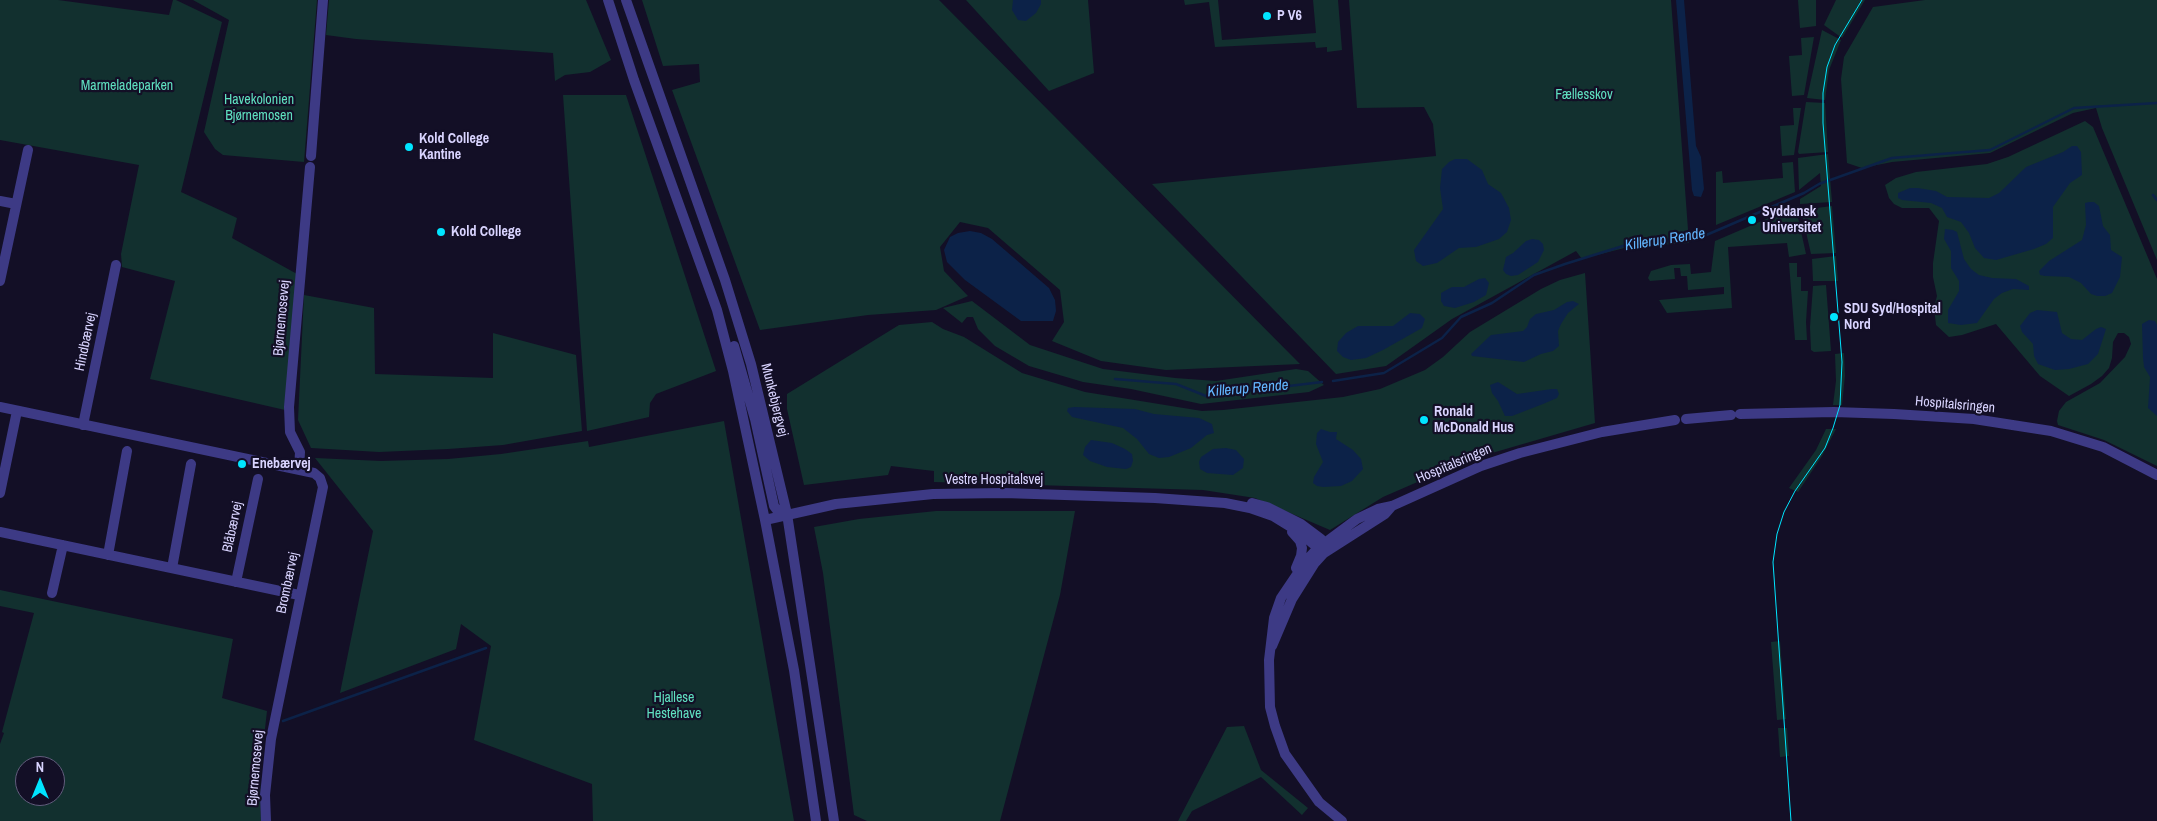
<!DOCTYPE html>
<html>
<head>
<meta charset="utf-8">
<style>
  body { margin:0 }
  #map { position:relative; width:2157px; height:821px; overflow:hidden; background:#130f26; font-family:"Archivo Narrow",sans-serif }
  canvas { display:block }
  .north { position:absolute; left:15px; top:756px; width:50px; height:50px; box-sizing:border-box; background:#130f26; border:1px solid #625e7d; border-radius:50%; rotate:0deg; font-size:14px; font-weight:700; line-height:20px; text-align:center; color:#d9d4ff }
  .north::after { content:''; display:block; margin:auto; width:18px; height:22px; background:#00e5ff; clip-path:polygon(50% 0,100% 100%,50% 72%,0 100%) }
</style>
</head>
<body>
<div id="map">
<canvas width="2157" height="821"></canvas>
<div class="north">N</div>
</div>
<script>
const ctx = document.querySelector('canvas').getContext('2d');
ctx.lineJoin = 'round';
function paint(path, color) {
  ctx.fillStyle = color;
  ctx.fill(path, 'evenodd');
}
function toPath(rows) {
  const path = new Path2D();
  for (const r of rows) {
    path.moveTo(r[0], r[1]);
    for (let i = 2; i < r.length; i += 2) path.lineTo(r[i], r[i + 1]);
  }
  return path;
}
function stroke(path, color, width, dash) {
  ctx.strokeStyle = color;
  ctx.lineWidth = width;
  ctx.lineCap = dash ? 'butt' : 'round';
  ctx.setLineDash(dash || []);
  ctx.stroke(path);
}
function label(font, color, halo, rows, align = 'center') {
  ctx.font = font + ' "Archivo Narrow",sans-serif';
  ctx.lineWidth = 4.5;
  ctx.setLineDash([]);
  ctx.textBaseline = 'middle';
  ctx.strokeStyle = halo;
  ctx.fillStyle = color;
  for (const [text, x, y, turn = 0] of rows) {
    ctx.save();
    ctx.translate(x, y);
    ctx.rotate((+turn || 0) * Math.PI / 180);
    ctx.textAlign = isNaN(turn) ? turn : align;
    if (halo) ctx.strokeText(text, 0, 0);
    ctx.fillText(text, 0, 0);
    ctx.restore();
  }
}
const green = toPath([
  [0,0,58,0,169,15,173,0,176,0,222,22,181,192,237,218,232,238,297,274,285,410,150,379,175,281,122,267,121,254,139,165,0,140],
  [193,0,317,0,304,162,223,155,215,149,204,132,229,20],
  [329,0,586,0,611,60,590,72,565,75,555,81,553,53,356,39,326,35],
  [642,0,939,0,1300,364,1166,370,1101,361,1052,341,1064,322,1060,290,988,228,960,222,940,247,944,271,968,296,936,310,868,315,760,330,672,90,700,82,699,64,663,66],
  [966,0,1088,0,1094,73,1049,91],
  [1184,0,1218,0,1222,40,1316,33,1313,0,1338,0,1342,50,1327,52,1327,47,1316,48,1315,42,1215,47,1209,2,1185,5],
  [1349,0,1671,0,1689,243,1628,247,1582,259,1576,251,1452,319,1386,366,1336,374,1152,184,1436,156,1433,124,1424,107,1357,108],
  [1798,0,1816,0,1816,26,1800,28],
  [1836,0,1865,0,1842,38,1824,25],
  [1925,0,2157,0,2157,260,2102,128,2096,108,2073,113,1990,153,1892,162,1862,168,1847,163,1841,79,1844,57,1873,7],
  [1822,30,1841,40,1829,70,1825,100,1807,98],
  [1814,37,1804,95,1792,96,1789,56,1802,55,1801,38],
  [563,95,626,95,716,371,656,394,650,403,649,417,587,431],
  [1806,102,1825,103,1828,152,1799,154,1798,152],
  [1793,108,1801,108,1794,155,1782,156,1780,126,1794,125],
  [2085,121,2093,127,2157,279,2157,466,2104,440,2058,425,2057,421,2059,411,2066,402,2100,383,2125,357,2131,344,2129,337,2124,333,2118,333,2113,342,2112,358,2109,368,2102,376,2091,384,2069,396,2040,376,1996,324,1962,335,1949,337,1936,325,1934,307,1937,296,1933,277,1933,263,1939,221,1929,208,1902,208,1894,204,1889,198,1885,185,1896,178,1916,172,1987,164,2008,157],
  [1828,154,1832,202,1800,204,1800,199,1821,186,1820,173,1799,190,1798,158],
  [1793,162,1795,192,1716,225,1716,172,1722,171,1723,183,1783,178,1782,163],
  [1832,206,1836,253,1811,254,1801,210],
  [1792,210,1797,213,1806,254,1789,257,1787,243,1728,247,1732,308,1667,313,1659,300,1724,294,1724,287,1688,290,1687,276,1681,276,1680,268,1674,268,1675,279,1650,281,1648,278,1651,271,1671,265,1690,264,1691,274,1711,272,1715,241,1778,214],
  [1836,256,1838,281,1813,281,1812,259],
  [1789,263,1797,263,1797,277,1801,277,1801,291,1808,291,1806,322,1807,340,1795,340],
  [1585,273,1595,423,1468,460,1383,497,1330,530,1255,498,1203,490,934,482,934,471,891,466,888,475,804,485,787,409,787,394,899,325,932,322,943,329,964,337,1022,373,1085,392,1202,411,1223,410,1343,397,1380,389,1425,370,1443,357,1470,332,1541,289,1560,280],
  [1826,285,1831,351,1814,352,1811,350,1810,327,1813,286],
  [304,295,374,308,375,374,493,378,493,333,576,355,582,431,503,445,448,449,379,452,311,448,298,420],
  [972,301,1030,345,1103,369,1175,378,1216,381,1296,369,1308,371,1324,385,1309,392,1201,404,1131,389,1083,382,1029,366,995,346,978,329,973,317,967,317,962,323,943,308],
  [1844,353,1845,376,1842,405,1833,405,1836,381,1835,354],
  [724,421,794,821,593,821,592,784,474,740,491,646,461,624,456,649,340,693,373,531,315,458,381,461,448,459,501,454,588,441,589,447],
  [1826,429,1836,429,1822,456,1798,492,1789,488,1816,450],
  [936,511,1075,511,1060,595,1000,821,867,821,854,815,823,573,814,527,859,519],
  [0,590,233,639,222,698,267,711,260,773,261,821,0,821,0,744,4,733,2,732,34,613,0,606],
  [25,766,55,766,55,796,25,796],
  [1780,641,1786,719,1777,720,1771,642],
  [1244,726,1261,770,1308,808,1302,815,1261,777,1192,811,1186,821,1178,821,1227,727],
  [1778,728,1787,728,1789,756,1780,757]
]);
const water = toPath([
  [1013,0,1041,0,1041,4,1036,13,1026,21,1018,20,1012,10],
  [1676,0,1684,0,1696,146,1701,157,1704,189,1701,197,1694,196,1692,190],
  [2072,146,2077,146,2081,152,2082,175,2070,183,2053,207,2053,238,2046,244,2034,249,1996,260,1984,258,1975,248,1969,233,1961,222,1947,217,1942,208,1931,203,1902,200,1898,198,1898,193,1910,188,1918,188,1936,191,1947,197,1989,198,1999,193,2026,167,2063,152],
  [1455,159,1467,159,1482,170,1488,184,1501,193,1509,208,1511,220,1507,232,1499,239,1476,247,1459,248,1437,263,1423,266,1416,261,1414,250,1443,209,1440,188,1442,169,1449,162],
  [2089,202,2094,202,2099,206,2103,226,2110,235,2111,250,2122,257,2120,277,2112,293,2105,296,2097,296,2091,294,2081,283,2069,277,2045,276,2040,275,2039,271,2049,261,2082,240,2086,225,2085,203],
  [1945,229,1953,230,1957,232,1964,259,1971,269,1979,275,1992,278,2016,279,2029,286,2029,290,2013,289,2002,293,1994,299,1977,323,1961,325,1948,323,1948,310,1959,291,1959,281,1951,268,1951,251,1944,239],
  [970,231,981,233,992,239,1049,288,1055,300,1056,311,1053,321,1021,321,965,280,947,262,944,250,950,237,958,233],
  [1532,239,1539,240,1543,244,1544,250,1538,262,1518,275,1511,276,1506,274,1503,270,1506,257,1513,253,1526,241],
  [1485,278,1489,283,1486,295,1474,302,1455,308,1444,306,1441,301,1441,293,1452,287,1464,287,1479,279],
  [1573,301,1579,304,1568,313,1561,324,1558,331,1559,346,1553,351,1541,354,1524,362,1472,356,1471,354,1491,335,1523,331,1527,327,1530,319,1536,314,1554,310,1567,302],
  [2037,310,2057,312,2062,333,2071,339,2082,340,2096,329,2101,327,2106,329,2098,354,2088,364,2069,369,2055,370,2038,364,2034,356,2033,344,2022,332,2020,326,2030,313],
  [1410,313,1420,314,1425,319,1422,328,1383,350,1366,358,1351,360,1343,357,1337,351,1338,342,1346,333,1358,326,1393,326],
  [2149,320,2155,321,2157,325,2157,416,2148,408,2150,377,2144,367,2143,358,2142,324],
  [1498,382,1517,394,1552,389,1557,389,1559,394,1557,398,1543,404,1512,416,1505,416,1498,401,1492,393,1490,385],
  [1074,407,1135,409,1154,414,1199,418,1212,424,1214,433,1207,435,1191,448,1169,457,1159,458,1149,454,1137,439,1123,428,1072,417,1067,411,1068,408],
  [1321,429,1330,432,1337,432,1336,439,1353,450,1361,459,1363,469,1352,481,1341,486,1323,487,1317,486,1313,483,1314,477,1323,462,1316,444,1317,433],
  [1091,440,1112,443,1125,449,1132,454,1133,461,1131,467,1126,469,1107,467,1090,461,1083,455,1085,447],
  [1226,448,1236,450,1244,459,1243,468,1233,475,1207,473,1200,469,1199,462,1201,457,1213,449]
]);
const stream = toPath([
  [2153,195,2157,200],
  [1115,379,1176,384,1206,396,1322,382],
  [1333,381,1384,373,1442,338,1461,317,1492,303,1534,275,1565,264,1639,241,1695,240,1704,236,1804,193,1819,184,1892,158,1990,150,2074,108,2157,103],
  [283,721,486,648]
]);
const minor = toPath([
  [608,0,634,80,717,310,733,371,765,520,794,670,816,821],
  [626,0,725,280,751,364,787,514,834,821],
  [311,156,323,0],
  [0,201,16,204],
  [0,281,28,150],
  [734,346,755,419,774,506,777,510,787,514],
  [0,407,314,473,320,478,323,487,271,739,265,795,266,821],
  [1740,414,1834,412,1894,414,1974,419,2051,431,2103,447,2157,475],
  [1686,419,1731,415],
  [83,425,116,265],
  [299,470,300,452,290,432,289,407,310,167],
  [0,493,17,411],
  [1252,503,1267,507,1301,524,1321,539,1327,547],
  [765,520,836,504,933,494,1004,493,1155,498,1225,503,1250,508,1273,516,1299,532,1318,548,1329,550],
  [0,532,299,595],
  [1292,532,1300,541,1302,548,1301,556,1296,568],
  [108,555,127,451],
  [172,568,191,464],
  [236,582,258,479],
  [52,593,63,545],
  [1272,646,1292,599,1314,564,1324,553,1385,514,1392,506],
  [1342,821,1319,802,1285,754,1275,726,1270,707,1269,660,1274,618,1281,598,1306,561,1318,548,1357,519,1378,509,1392,506,1481,466,1520,453,1602,432,1675,420]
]);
const tram = toPath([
  [1791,821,1773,562,1777,534,1784,512,1795,491,1825,448,1833,428,1840,405,1842,362,1823,123,1823,93,1827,67,1835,45,1862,0]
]);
const markers = [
  [1267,16,5,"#00e5ff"],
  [409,147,5,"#00e5ff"],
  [1752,220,5,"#00e5ff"],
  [441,232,5,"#00e5ff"],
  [1834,317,5,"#00e5ff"],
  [1424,420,5,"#00e5ff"],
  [242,464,5,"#00e5ff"]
];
const poiNames = [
  ["P V6",1277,16],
  ["Kold College",419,139],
  ["Kantine",419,155],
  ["Syddansk",1762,212],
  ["Universitet",1762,228],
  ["Kold College",451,232],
  ["SDU Syd/Hospital",1844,309],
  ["Nord",1844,325],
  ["Ronald",1434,412],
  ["McDonald Hus",1434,428],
  ["Enebærvej",252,464]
];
const parkNames = [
  ["Marmeladeparken",127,86],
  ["Fællesskov",1584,95],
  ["Havekolonien",259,100],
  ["Bjørnemosen",259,116],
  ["Hjallese",674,698],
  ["Hestehave",674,714]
];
const streetNames = [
  ["Bjørnemosevej",282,318,-85],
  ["Hindbærvej",86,342,-78],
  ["Munkebjergvej",774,400,76],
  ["Hospitalsringen",1955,405,5],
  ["Hospitalsringen",1454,464,-23],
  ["Vestre Hospitalsvej",994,480],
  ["Blåbærvej",233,527,-78],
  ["Brombærvej",288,583,-78],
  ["Bjørnemosevej",256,768,-85]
];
const waterNames = [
  ["Killerup Rende",1665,240,-9],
  ["Killerup Rende",1248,389,-5]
];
paint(green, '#12302f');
paint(water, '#0c2248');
stroke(stream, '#0c2248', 2.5);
stroke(minor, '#3d3a85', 10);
stroke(tram, '#00e5ff', 1);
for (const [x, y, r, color] of markers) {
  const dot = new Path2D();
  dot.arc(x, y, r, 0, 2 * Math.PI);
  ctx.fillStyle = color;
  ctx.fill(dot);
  stroke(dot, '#130f26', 2);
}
label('bold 14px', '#d9d4ff', '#130f26', poiNames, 'left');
label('14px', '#5fe0c0', '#130f26', parkNames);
label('14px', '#d9d4ff', '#130f26', streetNames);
label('italic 15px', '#62b6ff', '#130f26', waterNames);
</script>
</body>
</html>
